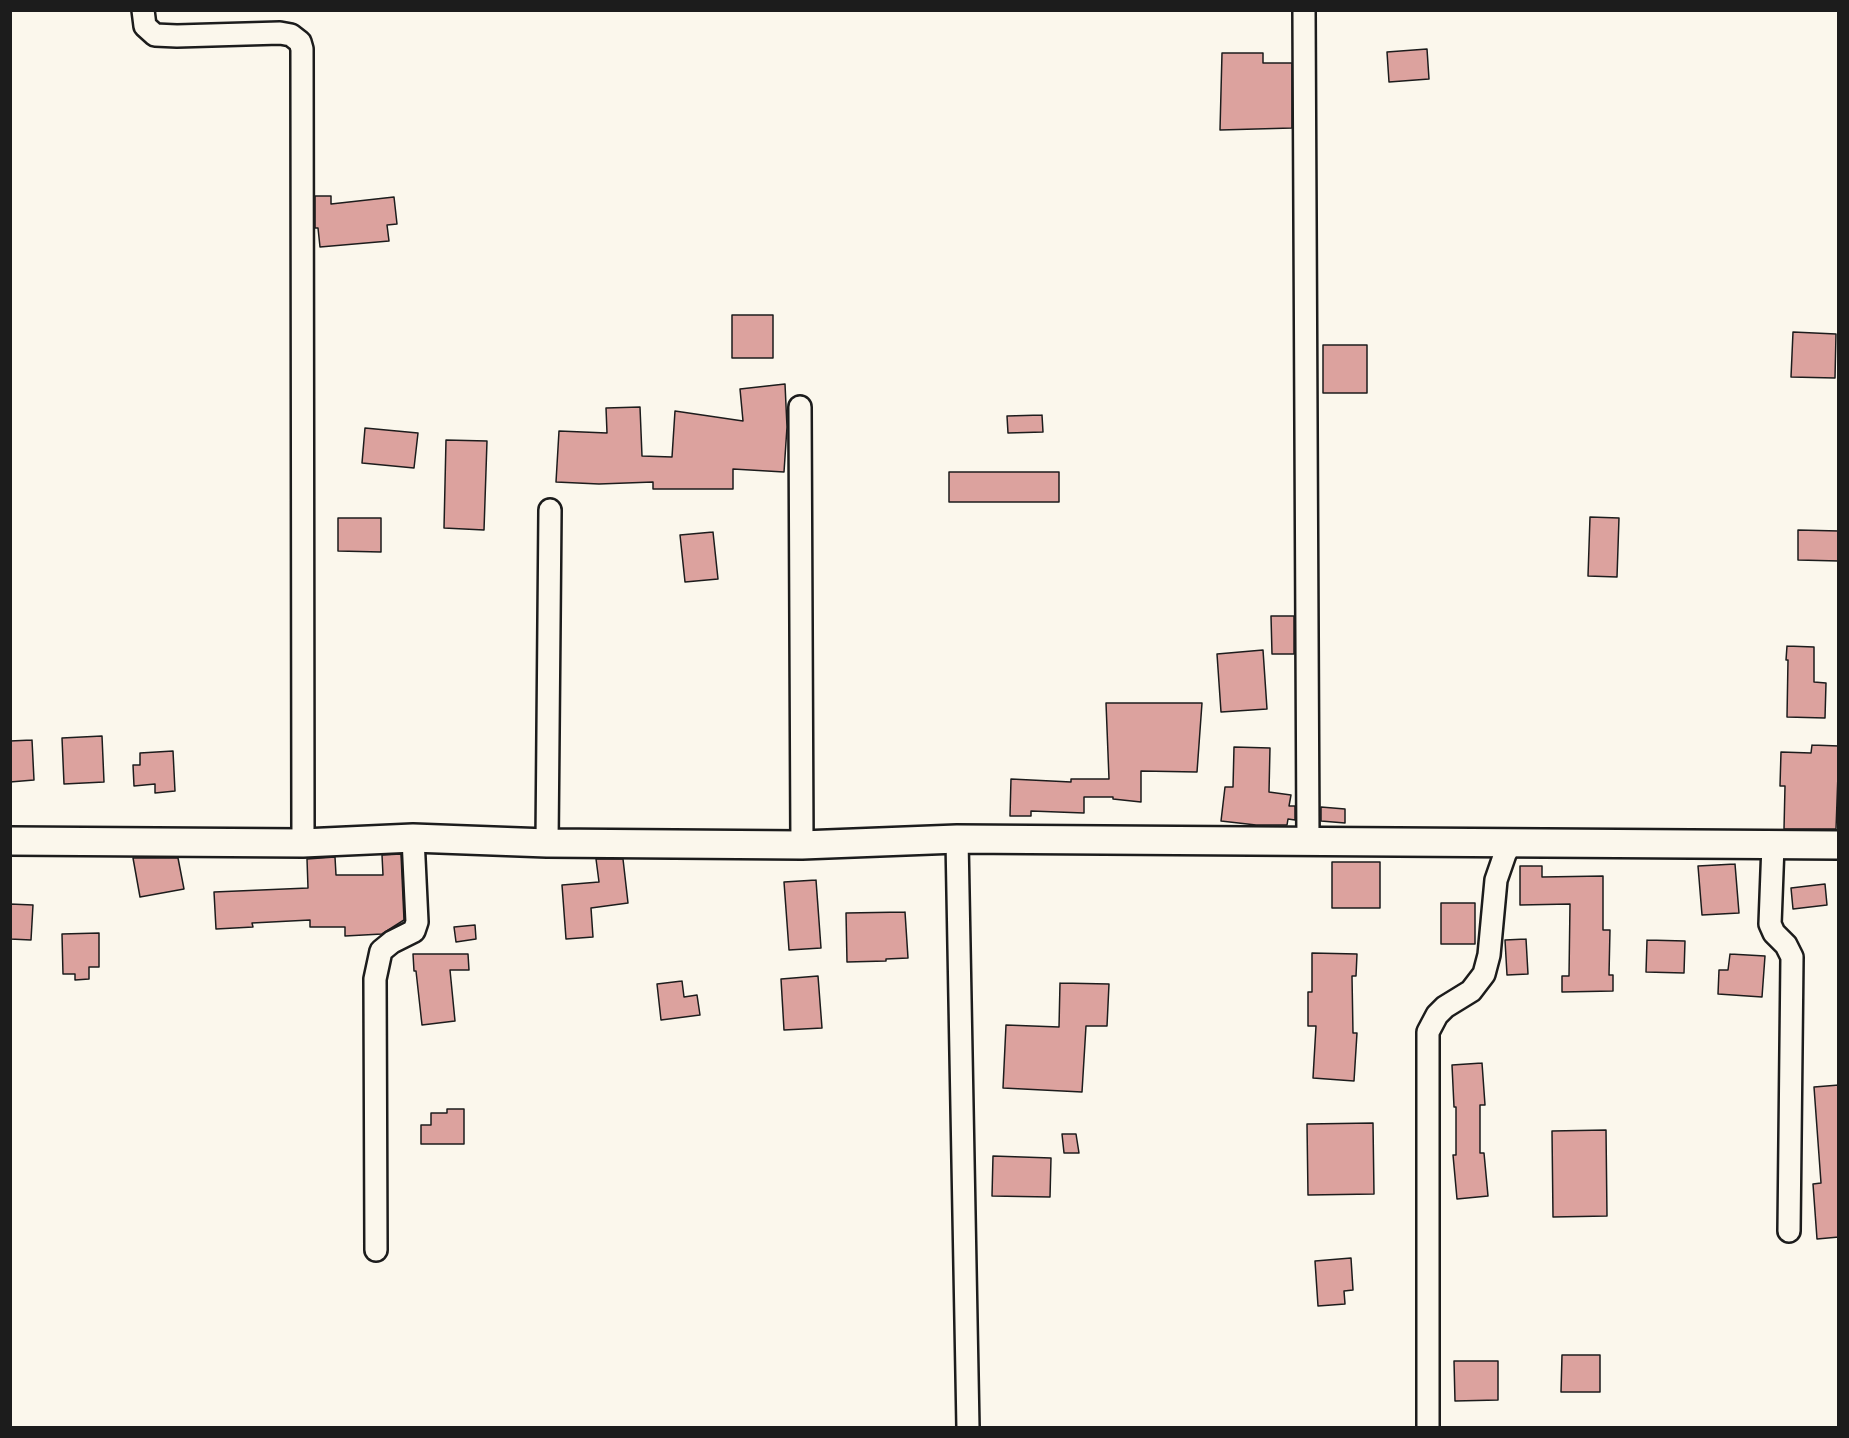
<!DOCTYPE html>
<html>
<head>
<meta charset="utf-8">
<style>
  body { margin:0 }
  #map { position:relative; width:1849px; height:1438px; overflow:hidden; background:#fbf7ec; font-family:"Shantell Sans",sans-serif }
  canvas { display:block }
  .frame { position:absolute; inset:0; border:12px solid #1c1c1c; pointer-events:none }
</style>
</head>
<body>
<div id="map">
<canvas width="1849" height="1438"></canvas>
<div class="frame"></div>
</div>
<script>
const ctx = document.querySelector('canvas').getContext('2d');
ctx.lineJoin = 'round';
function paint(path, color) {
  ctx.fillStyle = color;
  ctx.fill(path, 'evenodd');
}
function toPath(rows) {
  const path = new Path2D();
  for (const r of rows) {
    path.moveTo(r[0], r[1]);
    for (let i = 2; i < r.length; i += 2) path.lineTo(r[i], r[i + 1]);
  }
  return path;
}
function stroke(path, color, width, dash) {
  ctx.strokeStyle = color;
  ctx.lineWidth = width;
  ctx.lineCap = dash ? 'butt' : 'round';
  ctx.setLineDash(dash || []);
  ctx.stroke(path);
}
const building = toPath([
  [1427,49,1429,79,1389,82,1387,52,1427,49],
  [1222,53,1263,53,1263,63,1292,63,1292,128,1220,130,1222,53],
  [315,196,331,196,331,204,394,197,397,224,387,225,389,241,320,247,318,228,315,228,315,196],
  [732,315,773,315,773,358,732,358,732,315],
  [1793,332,1836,334,1835,378,1791,377,1793,332],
  [1323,345,1367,345,1367,393,1323,393,1323,345],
  [785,384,787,427,784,472,733,469,733,489,653,489,653,482,599,484,556,482,559,431,607,433,606,408,640,407,642,456,672,457,675,411,743,421,740,389,785,384],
  [1042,415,1043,432,1008,433,1007,416,1042,415],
  [365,428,418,433,414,468,362,463,365,428],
  [446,440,487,441,484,530,444,528,446,440],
  [949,472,1059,472,1059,502,949,502,949,472],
  [1590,517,1619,518,1617,577,1588,576,1590,517],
  [338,518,381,518,381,552,338,551,338,518],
  [1798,530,1839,531,1839,561,1798,560,1798,530],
  [713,532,718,579,685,582,680,535,713,532],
  [1271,616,1294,616,1294,654,1272,654,1271,616],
  [1787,646,1814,647,1814,682,1826,683,1825,718,1787,717,1788,660,1786,660,1787,646],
  [1263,650,1267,709,1221,712,1217,654,1263,650],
  [1106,703,1202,703,1197,772,1141,771,1141,802,1113,799,1113,797,1084,797,1084,813,1031,811,1031,816,1010,816,1011,779,1071,782,1071,779,1109,779,1106,703],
  [102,736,104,782,64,784,62,738,102,736],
  [32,740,34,780,10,782,10,741,32,740],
  [1812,745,1839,746,1836,829,1784,829,1785,786,1780,786,1781,752,1811,753,1812,745],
  [1234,747,1270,748,1269,792,1291,795,1289,806,1295,806,1295,820,1288,819,1287,825,1256,825,1221,821,1225,787,1233,787,1234,747],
  [173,751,175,791,155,793,155,784,134,786,133,765,140,765,140,753,173,751],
  [1321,807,1345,809,1345,823,1321,821,1321,807],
  [401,854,404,920,382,934,345,936,345,927,310,927,310,920,252,923,253,927,216,929,214,892,308,888,307,859,335,857,336,875,383,875,382,855,401,854],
  [133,858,178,858,184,889,140,897,133,858],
  [596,859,623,859,628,903,591,908,593,937,566,939,562,885,599,882,596,859],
  [1332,862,1380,862,1380,908,1332,908,1332,862],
  [1735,864,1739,913,1702,915,1698,866,1735,864],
  [1520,866,1542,866,1542,877,1603,876,1603,930,1610,930,1609,975,1613,975,1613,991,1562,992,1562,976,1569,976,1570,904,1520,905,1520,866],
  [816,880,821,948,789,950,784,882,816,880],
  [1825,884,1827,905,1793,909,1791,888,1825,884],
  [1441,903,1475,903,1475,944,1441,944,1441,903],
  [10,904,33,905,31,940,10,939,10,904],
  [905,912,908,958,886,959,886,961,847,962,846,913,905,912],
  [475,925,476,939,456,942,454,927,475,925],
  [99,933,99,967,89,967,89,979,75,980,75,974,63,974,62,934,99,933],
  [1526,939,1528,974,1507,975,1505,940,1526,939],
  [1647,940,1685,941,1684,973,1646,972,1647,940],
  [1312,953,1357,954,1356,976,1352,976,1353,1033,1357,1033,1354,1081,1313,1078,1316,1026,1308,1026,1308,992,1312,992,1312,953],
  [413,954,468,954,469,970,450,970,455,1021,422,1025,416,971,414,971,413,954],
  [1730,954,1765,956,1762,997,1718,994,1719,970,1728,970,1730,954],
  [818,976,822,1028,784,1030,781,979,818,976],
  [682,981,684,997,697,995,700,1015,661,1020,657,984,682,981],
  [1060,983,1109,984,1107,1026,1086,1026,1082,1092,1003,1088,1006,1025,1059,1027,1060,983],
  [1482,1063,1485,1105,1480,1105,1480,1153,1484,1153,1488,1196,1457,1199,1453,1155,1456,1155,1456,1107,1454,1107,1452,1065,1482,1063],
  [1839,1085,1839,1237,1817,1239,1813,1184,1821,1183,1814,1087,1839,1085],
  [447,1109,464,1109,464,1144,421,1144,421,1125,431,1125,431,1113,447,1113,447,1109],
  [1373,1123,1374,1194,1308,1195,1307,1124,1373,1123],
  [1606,1130,1607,1216,1553,1217,1552,1131,1606,1130],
  [1062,1134,1076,1134,1079,1153,1064,1153,1062,1134],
  [993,1156,1051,1158,1050,1197,992,1196,993,1156],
  [1351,1258,1353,1290,1344,1291,1345,1304,1318,1306,1315,1261,1351,1258],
  [1562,1355,1600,1355,1600,1392,1561,1392,1562,1355],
  [1454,1361,1498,1361,1498,1400,1455,1401,1454,1361]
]);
const minor = toPath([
  [143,10,145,26,155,35,177,36,280,33,291,35,300,42,302,49,303,843],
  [1304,10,1308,841],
  [800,407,802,845],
  [957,839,968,1428],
  [547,843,550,510],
  [1773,845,1770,924,1774,933,1786,945,1792,957,1789,1231],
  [376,1250,375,979,381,951,392,942,414,931,417,922,413,838],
  [1428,1428,1428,1032,1437,1015,1445,1007,1471,991,1484,974,1489,955,1496,880,1505,854,1512,842]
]);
const tertiary = toPath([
  [10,841,303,843,413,838,547,843,802,845,957,839,1838,845]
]);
paint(building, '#dca29e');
stroke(building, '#1c1c1c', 1.5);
stroke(minor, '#1c1c1c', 26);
stroke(tertiary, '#1c1c1c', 32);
stroke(minor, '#fbf7ec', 21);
stroke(tertiary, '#fbf7ec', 27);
</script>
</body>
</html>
